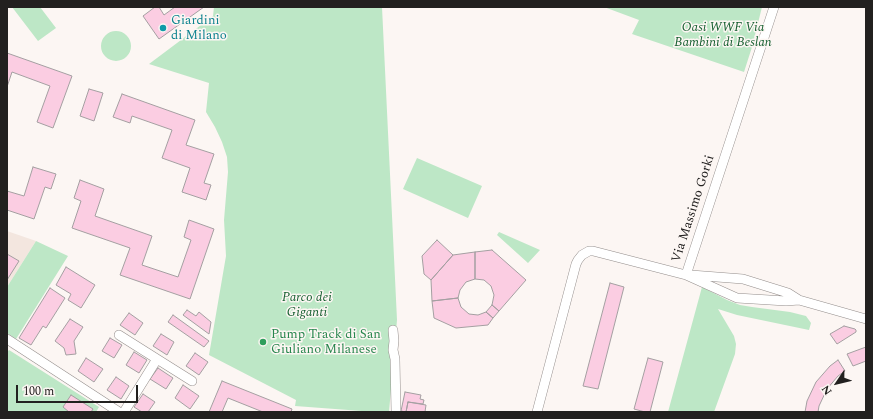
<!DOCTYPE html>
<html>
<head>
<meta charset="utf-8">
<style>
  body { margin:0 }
  #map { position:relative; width:873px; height:419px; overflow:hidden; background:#fcf6f3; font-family:Spectral,serif }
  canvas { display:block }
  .frame { position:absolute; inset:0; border:8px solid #22201f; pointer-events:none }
  .north { position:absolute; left:817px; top:363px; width:40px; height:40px; -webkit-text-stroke:3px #fcf6f3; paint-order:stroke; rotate:235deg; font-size:11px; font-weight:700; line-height:16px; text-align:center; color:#22201f }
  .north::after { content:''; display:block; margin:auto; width:14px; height:18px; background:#22201f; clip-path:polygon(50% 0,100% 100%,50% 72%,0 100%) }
  .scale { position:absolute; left:16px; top:385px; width:122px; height:18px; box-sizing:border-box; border:2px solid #22201f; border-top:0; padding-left:5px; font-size:12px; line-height:14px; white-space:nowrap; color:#22201f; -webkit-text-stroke:3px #fcf6f3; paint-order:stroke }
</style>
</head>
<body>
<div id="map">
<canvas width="873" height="419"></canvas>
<div class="frame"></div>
<div class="north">N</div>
<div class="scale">100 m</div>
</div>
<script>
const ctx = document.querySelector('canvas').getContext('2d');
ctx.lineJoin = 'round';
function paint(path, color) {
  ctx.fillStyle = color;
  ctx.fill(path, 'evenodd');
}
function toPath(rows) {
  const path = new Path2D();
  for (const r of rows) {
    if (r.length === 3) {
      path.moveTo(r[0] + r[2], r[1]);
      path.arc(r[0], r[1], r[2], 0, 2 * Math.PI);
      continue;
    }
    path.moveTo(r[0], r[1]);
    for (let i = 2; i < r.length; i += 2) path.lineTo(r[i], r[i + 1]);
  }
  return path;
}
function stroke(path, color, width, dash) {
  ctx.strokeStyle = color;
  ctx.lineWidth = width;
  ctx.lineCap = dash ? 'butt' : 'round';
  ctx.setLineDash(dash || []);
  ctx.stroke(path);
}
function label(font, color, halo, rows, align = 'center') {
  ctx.font = font + ' Spectral,serif';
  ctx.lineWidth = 3;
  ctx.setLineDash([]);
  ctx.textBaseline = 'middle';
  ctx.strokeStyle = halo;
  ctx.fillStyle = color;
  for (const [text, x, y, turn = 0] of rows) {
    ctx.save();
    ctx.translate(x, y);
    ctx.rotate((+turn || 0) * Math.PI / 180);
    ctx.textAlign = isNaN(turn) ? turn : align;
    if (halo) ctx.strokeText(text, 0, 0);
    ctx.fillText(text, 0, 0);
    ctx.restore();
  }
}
const built = toPath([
  [7,231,36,241,7,287]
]);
const green = toPath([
  [12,7,40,7,56,28,38,41],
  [214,7,382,7,397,320,389,412,375,412,295,406,296,400,209,355,226,256,224,220,228,172,227,157,222,142,215,127,206,112,209,83,149,64,213,16],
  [604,7,762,7,752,47,744,72,632,34,639,20],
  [116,46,15],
  [417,158,482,186,468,218,403,189],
  [499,232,540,250,528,263,497,235],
  [36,241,68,256,16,339,7,333,7,287],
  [702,287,727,300,740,305,752,307,790,312,806,316,811,323,809,330,737,315,718,309,734,336,736,344,735,354,714,412,668,412],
  [9,350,99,407,96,412,7,412,7,352]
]);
const building = toPath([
  [155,7,159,7,164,15,175,7,204,7,159,39,143,16,155,7],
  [7,53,72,76,53,128,37,122,50,86,12,72,7,87,7,53],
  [89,89,103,93,94,121,80,116,89,89],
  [122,94,195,120,186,145,214,154,204,183,211,185,206,200,182,192,190,168,162,158,172,130,132,116,130,123,113,117,122,94],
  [33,167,56,174,51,189,45,187,34,219,7,210,7,191,24,196,33,167],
  [80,180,104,189,95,216,152,236,142,265,178,277,191,240,184,237,189,220,214,229,190,299,120,275,130,248,72,228,81,201,74,198,80,180],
  [437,240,453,255,431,280,424,274,422,256,437,240],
  [492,250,526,280,499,311,492,305,494,295,491,286,484,280,475,279,475,252,492,250],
  [475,252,475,279,466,282,460,290,458,298,432,301,431,280,453,255,475,252],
  [7,254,19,261,7,280,7,254],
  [66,267,95,285,81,308,68,300,71,294,56,285,66,267],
  [610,283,624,287,598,389,583,386,610,283],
  [50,288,65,298,46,328,43,326,31,345,19,338,50,288],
  [458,298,461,307,469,314,478,315,486,312,493,318,488,325,456,328,434,318,432,301,458,298],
  [492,305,499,311,493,318,486,312,492,305],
  [187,310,196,316,199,312,211,322,209,334,183,315,187,310],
  [129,313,143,323,135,335,120,325,129,313],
  [173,315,209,341,204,347,168,322,173,315],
  [70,319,83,327,74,341,76,354,66,355,64,348,55,341,70,319],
  [844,326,855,329,856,330,856,332,837,344,830,334,844,326],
  [161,334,174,342,167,355,153,346,161,334],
  [110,338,122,345,114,358,102,351,110,338],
  [866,347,866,361,853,366,847,354,866,347],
  [134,352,147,360,139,373,126,365,134,352],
  [195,353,208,362,199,375,186,366,195,353],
  [86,358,103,369,94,382,78,371,86,358],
  [648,358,663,362,650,412,645,412,634,409,648,358],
  [838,360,845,371,838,376,827,389,819,406,818,412,805,412,807,401,816,382,830,366,838,360],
  [158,368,173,378,166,389,150,379,158,368],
  [116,377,129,386,121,399,107,390,116,377],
  [222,381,292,409,291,412,263,412,228,398,222,412,209,412,222,381],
  [183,385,199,396,190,409,175,398,183,385],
  [405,392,421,395,420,399,424,400,423,404,408,402,406,412,401,411,405,392],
  [143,394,155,402,148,412,142,412,134,407,143,394],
  [71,395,93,409,91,412,69,412,63,407,71,395],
  [408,402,426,405,425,412,406,412,408,402]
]);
const street = toPath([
  [686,275,737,298,786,301,799,300,866,319],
  [691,275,743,279,788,293,799,300],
  [393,330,394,341,393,350,395,359,396,412],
  [119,335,157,359,124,412],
  [7,339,119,412],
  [157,359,192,381],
  [537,412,576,264,578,260,582,255,589,251,593,251,686,275,774,7]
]);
const markers = [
  [163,28,4,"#0f9aa8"],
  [263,342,4,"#2e9e5b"]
];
const cultureNames = [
  ["Giardini",171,21],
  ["di Milano",171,36]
];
const parkNames = [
  ["Oasi WWF Via",723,28],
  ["Bambini di Beslan",723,43],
  ["Parco dei",307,298],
  ["Giganti",307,313]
];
const streetNames = [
  ["Via Massimo Gorki",694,209,-72]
];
const leisureNames = [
  ["Pump Track di San",271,335],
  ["Giuliano Milanese",271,350]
];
paint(built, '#f3e6df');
paint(green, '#bde7c6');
paint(building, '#fbcde2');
stroke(building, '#a49fa1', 1);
stroke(street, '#948e8c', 10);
stroke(street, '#fff', 9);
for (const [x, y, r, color] of markers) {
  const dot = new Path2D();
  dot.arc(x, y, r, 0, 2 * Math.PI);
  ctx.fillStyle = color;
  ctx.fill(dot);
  stroke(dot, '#fcf6f3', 1.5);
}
label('13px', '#0d838f', '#fcf6f3', cultureNames, 'left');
label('italic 13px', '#176031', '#fcf6f3', parkNames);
label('13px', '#22201f', '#fcf6f3', streetNames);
label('13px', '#27864d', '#fcf6f3', leisureNames, 'left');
</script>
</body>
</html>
